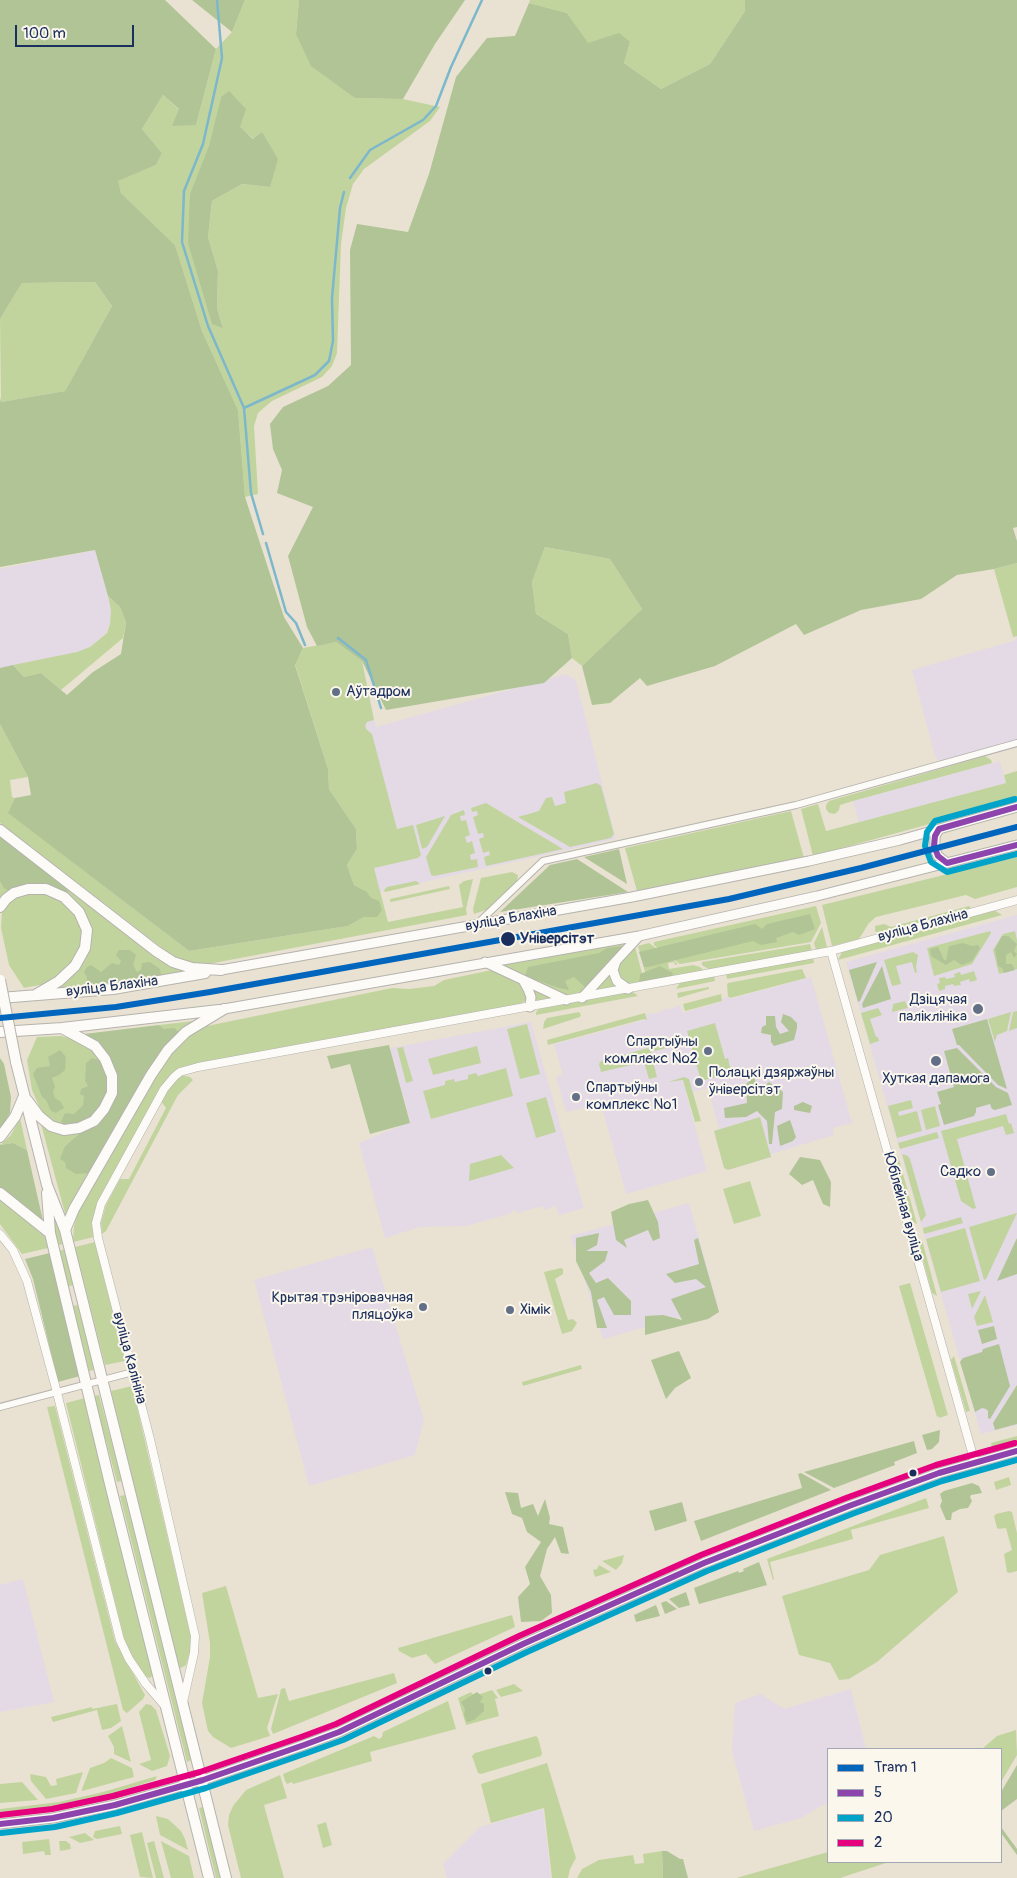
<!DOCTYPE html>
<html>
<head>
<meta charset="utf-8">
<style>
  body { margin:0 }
  #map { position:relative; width:1017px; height:1878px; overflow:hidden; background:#e9e2d2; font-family:Pangolin,sans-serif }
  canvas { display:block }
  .legend { position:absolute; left:827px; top:1748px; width:175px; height:115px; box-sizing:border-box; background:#fbf7ec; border:1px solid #a1a7b3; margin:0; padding:6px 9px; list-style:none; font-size:15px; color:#1b2f5e }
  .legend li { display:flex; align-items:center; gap:10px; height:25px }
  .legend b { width:25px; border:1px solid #a1a7b3 }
  .scale { position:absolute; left:15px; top:25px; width:119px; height:22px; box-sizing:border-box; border:2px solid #1b2f5e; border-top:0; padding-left:6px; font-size:15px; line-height:18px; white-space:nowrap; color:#1b2f5e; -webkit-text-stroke:4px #fbf7ec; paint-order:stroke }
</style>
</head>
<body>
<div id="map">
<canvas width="1017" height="1878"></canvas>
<ul class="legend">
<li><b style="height:6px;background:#0065bd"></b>Tram 1</li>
<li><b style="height:6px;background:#8e44ad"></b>5</li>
<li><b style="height:6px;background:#01a3c8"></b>20</li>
<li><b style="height:6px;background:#e5007d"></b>2</li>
</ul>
<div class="scale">100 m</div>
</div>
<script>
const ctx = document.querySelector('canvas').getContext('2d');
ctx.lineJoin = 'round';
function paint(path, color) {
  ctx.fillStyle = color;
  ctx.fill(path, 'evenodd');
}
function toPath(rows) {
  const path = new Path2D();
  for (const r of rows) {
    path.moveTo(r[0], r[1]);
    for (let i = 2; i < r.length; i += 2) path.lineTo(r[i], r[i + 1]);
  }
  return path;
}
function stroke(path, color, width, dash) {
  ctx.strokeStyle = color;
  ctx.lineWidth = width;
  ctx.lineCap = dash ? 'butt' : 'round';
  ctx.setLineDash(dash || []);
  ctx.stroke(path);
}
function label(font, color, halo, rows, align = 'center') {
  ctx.font = font + ' Pangolin,sans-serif';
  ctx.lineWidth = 4;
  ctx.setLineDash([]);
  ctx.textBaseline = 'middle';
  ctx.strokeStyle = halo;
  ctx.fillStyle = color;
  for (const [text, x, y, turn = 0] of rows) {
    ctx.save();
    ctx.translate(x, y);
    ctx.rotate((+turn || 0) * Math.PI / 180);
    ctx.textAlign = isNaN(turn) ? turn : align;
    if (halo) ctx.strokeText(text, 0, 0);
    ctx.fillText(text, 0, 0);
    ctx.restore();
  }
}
const built = toPath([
  [95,550,108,596,111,610,110,624,106,633,90,647,78,652,0,668,0,569],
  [1015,636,1017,636,1017,740,943,761,938,760,935,756,912,670,1016,640],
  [303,648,362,661,376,727,566,674,576,680,616,839,375,893],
  [1000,761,1006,783,859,823,853,801],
  [1017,915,1017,1425,981,1434,846,962],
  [811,977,852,1123,833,1128,834,1135,771,1154,771,1157,728,1170,724,1168,714,1131,719,1129,708,1088,686,1093,707,1171,626,1194,601,1104,566,1112,556,1077,563,1075,554,1044,644,1020,647,1020,646,1014,657,1013,667,1008,668,1010,680,1005,683,1014,685,1012,722,1002,721,999,729,996,730,999],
  [531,1022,584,1208,559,1215,556,1206,544,1210,543,1206,517,1213,515,1210,512,1211,512,1213,466,1226,420,1227,385,1238,359,1143,410,1122,390,1048],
  [689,1203,718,1306,603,1339,571,1236],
  [372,1247,424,1420,415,1455,309,1486,254,1280],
  [23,1579,54,1702,0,1712,0,1585],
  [851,1689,866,1749,828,1749,828,1802,801,1818,754,1831,732,1751,735,1703,761,1694,784,1709],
  [543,1809,551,1878,447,1878,443,1864,480,1827]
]);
const green = toPath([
  [245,0,299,0,296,34,355,98,403,99,440,107,430,121,364,169,353,184,346,208,341,244,337,353,332,366,322,377,272,401,258,413,254,426,258,494,245,497,238,410,202,331,175,245,121,193,117,181,156,165,162,153,142,129,163,95,196,125,216,49,232,32],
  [221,97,239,127,254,139,262,132,270,187,242,184,212,201,208,237,218,271,217,308,223,327,188,243],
  [530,0,745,0,745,11,710,64,661,89,624,63,630,42,587,43,567,13,529,3],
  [95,282,112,306,65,391,1,402,0,319,22,283],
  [545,547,610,559,642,609,582,666,572,658,568,634,536,614,532,582],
  [1017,563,1017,636,1013,637,994,569],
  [108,596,120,607,126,622,123,638,61,690,41,673,24,677,13,665,77,652,90,647,107,633,110,624,111,610],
  [336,642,362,661,374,720,367,722,365,726,367,730,372,734,397,829,413,825,421,855,418,858,374,868,388,922,463,907,459,885,464,881,473,879,466,909,467,915,198,966,175,958,0,823,0,724,28,777,10,780,12,797,15,798,9,813,189,951,348,926,364,917,377,917,366,891,354,885,347,865,357,849,356,829,329,789,328,769,295,664,303,648],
  [985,756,991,760,992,763,853,801,840,805,839,810,835,814,829,813,826,809,826,805,829,801],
  [1017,771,1017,800,813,856,801,809,818,804,826,831,1006,783,1004,775],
  [597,783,601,786,614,834,611,838,570,847,518,817,539,811,546,798,552,797,555,806,566,803,564,792],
  [486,803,563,849,486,866,484,857,490,855,489,851,483,853,479,839,484,837,483,833,478,834,473,817,478,815,477,811,472,812,471,808],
  [464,810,465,815,460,816,461,821,466,820,470,835,465,837,467,843,472,841,475,853,470,855,471,860,477,859,478,867,434,876,431,875,426,857,451,815],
  [791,811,804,858,637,891,625,848],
  [445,816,427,847,422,849,416,825],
  [0,836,170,965,185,972,113,983,58,988,79,968,91,929,66,893,12,889,0,899],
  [1017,857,1017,887,975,899,966,895,876,917,869,923,859,939,832,946,822,905],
  [512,872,518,875,517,881,489,909,474,914,473,909,481,878],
  [416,881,420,884,385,892,384,890,387,887],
  [449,886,450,889,391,902,390,901,390,899],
  [27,893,45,893,62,900,75,914,82,931,82,946,72,964,56,978,45,984,24,988,9,965,1,928,2,911,9,902,16,896],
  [816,906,821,923,811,942,680,964,654,945,654,942],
  [969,906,972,909,881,934,875,931,875,926,884,924,891,927],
  [994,910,1002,915,838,960,842,952],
  [822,927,827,947,816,950,814,943],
  [990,931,991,933,972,964,934,976,927,948],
  [1015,931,1017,940,1017,969,999,974,993,950,1003,934],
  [649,943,678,964,675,965,674,962,668,963,669,969,693,965,700,967,707,973,648,983,638,946],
  [624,944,579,995,568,997,503,966,503,965],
  [810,944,812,951,710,970,702,965,702,962],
  [635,947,645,984,626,984,618,974,618,967,628,953],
  [913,952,918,955,916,967,917,972,915,973,912,962,896,966,901,984,892,986,884,960],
  [813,958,814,963,727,979,726,973],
  [802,969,806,978,730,998,728,996,727,985,728,983],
  [492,970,520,982,527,997,525,1001,519,1005,180,1069,171,1075,161,1087,98,1202,92,1225,94,1237,73,1242,74,1226,78,1212,154,1077,171,1052,189,1034,207,1026,392,988,409,989,434,986,444,980],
  [974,971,977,980,970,982,969,979,960,982,961,985,954,986,953,984,945,986,945,989,939,991,937,984,940,983,939,978,945,977,946,979,955,977,954,974,960,972,961,975],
  [608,974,615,984,621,989,588,994],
  [714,975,715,981,676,989,681,981],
  [532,987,555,998,532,1001],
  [709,987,709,989,678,998,677,993],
  [632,991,638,996,536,1015,536,1012,539,1009],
  [721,994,722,1001,685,1011,683,1004],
  [905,1001,908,1008,892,1012,893,1004],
  [878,1008,882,1015,870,1019,876,1037,878,1037,879,1041,870,1044,861,1013],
  [1017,1011,1017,1028,1009,1031,1013,1012],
  [579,1012,581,1015,580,1017,543,1029,544,1022,547,1018],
  [1011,1012,1007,1031,997,1035,995,1042,988,1019],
  [645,1013,647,1020,644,1019,548,1045,547,1040],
  [194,1021,195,1022,180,1033,164,1029,159,1025],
  [715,1023,725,1059,728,1058,731,1071,728,1072,728,1074,701,1081,687,1031],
  [527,1024,540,1074,520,1079,507,1029],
  [61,1036,77,1040,92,1049,102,1061,88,1086,83,1105,64,1126,52,1122,42,1113,32,1090,27,1060,37,1037],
  [677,1041,681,1044,655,1051,652,1047],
  [477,1046,481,1063,433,1075,428,1059],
  [403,1047,413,1081,406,1083,397,1048],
  [648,1048,652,1053,651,1054,657,1077,649,1079,644,1062,601,1072,599,1064,601,1061],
  [506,1068,513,1096,431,1119,423,1091,445,1085,445,1081,454,1079,455,1082,468,1079,468,1075,476,1073,478,1076],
  [182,1075,190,1077,193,1080,178,1095,106,1231,102,1234,101,1223,106,1205,120,1179,129,1179,166,1108,161,1101,176,1079],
  [684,1077,689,1079,701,1121,695,1122,683,1080,668,1082],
  [546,1097,556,1132,536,1138,526,1103],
  [911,1100,913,1108,898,1112,899,1116,917,1111,922,1131,897,1138,888,1106],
  [935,1106,940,1126,926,1130,921,1110],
  [1006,1114,1009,1124,1011,1123,1014,1133,1006,1135,1003,1126,957,1139,976,1208,973,1209,961,1201,941,1131],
  [760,1117,771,1157,728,1170,724,1168,714,1131],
  [20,1118,27,1150,13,1143,0,1145,11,1135],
  [41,1124,64,1135,80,1133,65,1146,91,1173,66,1217],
  [937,1132,939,1138,900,1149,898,1143],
  [902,1154,908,1156,910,1159,926,1215,921,1222],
  [501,1155,514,1168,469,1181,470,1164],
  [898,1156,917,1224,912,1221,894,1160],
  [750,1181,761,1216,734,1224,723,1189],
  [0,1197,45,1235,48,1248,22,1254,0,1224],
  [53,1206,63,1244,58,1245,51,1207],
  [1017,1213,986,1279,984,1280,969,1227],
  [961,1217,963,1223,924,1234,923,1228],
  [965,1228,980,1281,941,1292,926,1239],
  [922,1240,937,1296,932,1293,918,1241],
  [95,1242,125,1361,105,1365,75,1247],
  [65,1249,73,1285,67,1287,59,1251],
  [561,1268,563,1269,563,1274,555,1279,568,1320,573,1319,577,1323,572,1331,562,1334,544,1272],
  [910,1283,948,1415,939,1418,939,1416,937,1417,899,1286],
  [981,1291,972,1309,968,1294],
  [985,1295,993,1322,977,1326,974,1317],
  [78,1305,94,1370,89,1371,73,1306],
  [954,1356,970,1411,966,1412,951,1360],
  [581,1365,582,1369,523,1386,522,1382],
  [132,1386,191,1637,190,1652,186,1665,181,1668,178,1666,111,1391],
  [99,1395,122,1481,117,1482,94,1396],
  [85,1398,154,1674,150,1678,146,1677,132,1657,124,1639,66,1403],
  [55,1406,115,1641,145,1695,143,1699,127,1713,123,1710,47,1407],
  [1017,1436,1017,1441,992,1448,991,1443],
  [1009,1477,1011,1485,996,1490,994,1482],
  [125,1495,191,1760,187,1762,120,1496],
  [926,1498,929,1508,851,1530,853,1539,770,1562,774,1579,773,1580,767,1559],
  [1009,1511,1012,1512,1017,1533,1017,1571,1010,1573,1007,1572,1004,1554,1012,1550,1006,1528,999,1529,997,1528,994,1516,996,1514],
  [944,1536,958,1592,877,1662,849,1679,839,1680,830,1663,799,1655,782,1596,869,1570,880,1555],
  [624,1555,622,1563,616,1570,602,1561],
  [599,1565,611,1572,595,1577,593,1570,597,1569],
  [226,1586,258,1698,278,1694,267,1728,270,1736,231,1748,213,1737,208,1731,202,1703,210,1657,210,1643,202,1593],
  [512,1615,515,1627,435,1664,426,1654,412,1658,399,1651,398,1648],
  [394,1673,397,1683,273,1734,271,1729,281,1689,285,1688,289,1701],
  [514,1684,523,1691,501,1697,496,1690],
  [492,1690,498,1698,495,1699,499,1716,466,1725,458,1698,471,1692,474,1696],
  [448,1701,456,1729,370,1752,372,1761,293,1784,292,1782,287,1784,285,1781,283,1774,374,1736,379,1739,382,1737,383,1732],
  [117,1704,121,1721,111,1728,102,1730,97,1710,53,1722,51,1717,92,1707,92,1709],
  [146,1704,151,1705,156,1710,170,1756,167,1766,152,1771,139,1764,151,1760,139,1712],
  [122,1726,131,1762,114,1754,114,1747,108,1736],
  [1016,1730,1017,1755,1001,1782,1001,1749,982,1749,997,1736],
  [536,1736,538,1738,542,1753,541,1756,481,1774,478,1773,472,1756,475,1753],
  [111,1758,132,1768,134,1777,82,1791,82,1789,90,1768,104,1763],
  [547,1763,576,1858,570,1869,568,1878,552,1878,544,1808,491,1823,481,1784],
  [83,1772,76,1793,46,1799,31,1781,30,1774,46,1777,51,1786,57,1785,56,1779],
  [280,1775,287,1798,264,1805,284,1878,241,1878,228,1825,229,1815,233,1806,246,1790],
  [157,1776,155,1780,130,1788,112,1796,50,1811,0,1817,0,1809,59,1802,103,1792],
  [22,1782,38,1800,0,1803,0,1784],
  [203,1807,221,1878,216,1878,199,1808],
  [156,1816,168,1819,181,1831,185,1839,188,1850,160,1835],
  [326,1822,332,1845,323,1848,317,1825],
  [120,1826,122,1834,97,1839,93,1837,95,1831],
  [142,1832,153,1878,140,1877,130,1835],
  [85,1833,94,1840,80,1843,69,1837],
  [49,1839,51,1855,45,1855,44,1851,23,1854,22,1842],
  [59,1841,66,1841,70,1844,71,1849,60,1851],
  [154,1841,164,1878,156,1878,147,1843],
  [161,1841,189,1856,194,1878,171,1878],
  [662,1851,663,1878,577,1878,582,1869,599,1860,633,1855,635,1864,644,1863,643,1854],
  [828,1852,828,1862,889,1862,840,1878,736,1878]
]);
const forest = toPath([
  [0,0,165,0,216,49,196,125,172,126,179,109,163,95,142,129,162,153,156,165,118,181,121,193,175,245,202,331,238,410,245,497,284,617,303,648,295,665,328,769,329,789,356,829,357,849,347,865,354,885,366,891,371,898,379,901,382,910,377,917,364,917,348,926,189,951,8,813,15,798,31,795,28,777,0,724,0,668,13,665,24,677,41,673,67,695,93,672,121,654,126,622,120,607,108,596,95,550,0,567,0,397,1,402,65,391,112,306,95,282,22,283,0,319],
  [192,0,245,0,232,32],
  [299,0,465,0,435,44,403,99,355,98,311,66,296,34],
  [745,0,1017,0,1017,527,1013,528,1017,541,1017,563,994,569,957,575,921,599,861,610,804,635,796,624,715,666,647,686,640,678,610,703,592,705,582,666,642,609,610,559,545,547,532,582,536,614,568,634,572,658,544,683,386,710,362,661,336,642,317,646,307,627,288,556,313,507,277,493,282,470,273,449,270,424,283,407,328,386,351,365,350,250,357,224,408,232,429,174,456,77,487,38,515,36,529,3,567,13,588,43,619,33,630,42,624,63,661,89,710,64,745,11],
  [229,91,246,109,240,127,253,139,262,132,278,159,270,187,242,184,212,201,208,237,218,271,217,308,223,328,212,324,188,243,190,194,209,146,221,97],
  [0,836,69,890,66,893,9,891,4,888,0,881],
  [619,849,627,884,584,857],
  [577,859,628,892,500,912,550,865],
  [810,914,815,929,799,935,793,932,776,938,777,942,761,945,753,941,648,967,644,967,639,952,755,924,762,929,767,924],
  [1002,936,1008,936,1017,944,1014,951,1017,954,1014,958,1011,952,1006,955,1006,964,1012,964,1015,970,1004,973,1002,968,998,966,995,949],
  [963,943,972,946,978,945,980,948,972,961,962,965,954,960,946,965,931,956,930,949,938,947,944,960,946,960,949,946],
  [624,946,585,987,574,977,565,981,569,990,559,988,525,976,528,967,599,953,607,948],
  [119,950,130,950,136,955,133,965,137,972,141,970,142,963,150,962,160,969,161,976,85,986,87,977,84,972,87,967,91,965,101,972,112,963,119,965,121,961,116,955],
  [877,962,860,1001,858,1002,849,970],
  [660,966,673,973,671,978,639,984,640,974],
  [882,966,891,999,863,1008,862,1004],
  [783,1014,791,1017,797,1023,797,1028,794,1040,774,1046,771,1042,771,1035,761,1033,762,1027,766,1025,766,1016,775,1016,776,1027,780,1034,789,1031,781,1022],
  [987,1019,1007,1089,998,1085,959,1045,957,1045,952,1029],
  [159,1025,164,1029,174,1028,180,1033,91,1173,76,1174,66,1168,65,1162,60,1159,65,1146,80,1133,96,1123,116,1094,97,1043,84,1034],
  [389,1045,410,1123,370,1134,350,1064,331,1069,327,1056],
  [957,1048,996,1087,1008,1093,1012,1105,995,1110,992,1109,990,1104,976,1108,976,1112,974,1116,944,1125,938,1105,941,1104,937,1092,954,1087,944,1051],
  [60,1050,66,1057,65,1070,59,1075,52,1078,55,1087,53,1092,55,1098,61,1102,64,1108,56,1113,51,1111,46,1100,42,1097,33,1074,37,1068,50,1066,48,1057],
  [0,1058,4,1064,11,1097,10,1113,0,1130],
  [92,1058,102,1061,108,1078,109,1091,101,1107,91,1118,78,1125,64,1126,61,1121,65,1113,74,1114,83,1105,84,1096,80,1094,81,1089,88,1086,85,1081,86,1063],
  [754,1077,759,1091,769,1082,783,1092,782,1109,775,1112,772,1144,769,1144,767,1121,757,1111,746,1117,725,1118,724,1108,747,1103,746,1084],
  [803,1102,812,1106,810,1113,794,1110,794,1106],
  [790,1120,796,1137,793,1141,780,1146,777,1126],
  [13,1143,27,1150,43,1221,41,1221,0,1190,0,1145],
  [800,1157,820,1160,831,1182,830,1207,823,1204,813,1180,802,1185,789,1174],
  [648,1200,658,1222,660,1238,653,1241,648,1230,624,1240,627,1248,616,1240,611,1212,629,1204],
  [599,1233,597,1245,586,1251,608,1251,605,1261,589,1273,596,1283,608,1278,631,1301,631,1315,614,1315,604,1297,597,1300,607,1328,597,1328,591,1292,576,1261,576,1238],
  [698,1238,719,1312,708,1319,645,1335,645,1316,663,1315,682,1320,671,1299,706,1287,696,1279,675,1283,666,1274,699,1264,694,1240],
  [1017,1238,1017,1274,997,1281],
  [50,1253,80,1376,58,1382,33,1279,25,1259],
  [994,1326,997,1339,982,1344,978,1330],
  [999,1344,1010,1386,990,1419,988,1418,988,1411,986,1409,982,1408,975,1412,960,1362,963,1358,982,1352,983,1349],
  [679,1351,691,1378,675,1388,666,1399,651,1360],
  [1017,1385,1017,1424,995,1430,993,1423],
  [940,1430,939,1442,932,1449,927,1450,922,1435],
  [914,1441,917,1453,894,1462,895,1465,834,1488,804,1472],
  [801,1473,831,1490,701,1541,694,1521,802,1488,798,1474],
  [972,1483,979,1486,982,1493,971,1495,970,1497,972,1501,968,1508,960,1509,952,1513,951,1520,946,1520,940,1506,942,1501,940,1494,944,1491],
  [505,1492,518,1493,521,1508,533,1504,538,1516,545,1499,550,1518,549,1524,563,1527,569,1554,561,1553,555,1537,547,1549,540,1576,551,1595,552,1613,541,1621,521,1622,518,1597,530,1584,525,1567,541,1542,527,1532,522,1518,512,1514],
  [682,1502,687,1521,655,1531,649,1511],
  [759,1562,767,1585,699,1604,694,1588,738,1571,739,1573,744,1571,743,1569],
  [686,1592,690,1605,679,1608,669,1599],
  [666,1601,677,1609,665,1614,661,1603],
  [656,1605,660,1616,636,1622,634,1615],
  [477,1692,483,1697,480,1702,484,1704,484,1711,474,1720,467,1722,464,1715,465,1709,461,1702],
  [1017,1765,1017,1799,1001,1811,1001,1792],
  [1001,1827,1017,1849,1017,1855,1001,1833],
  [662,1851,667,1851,680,1859,683,1859,688,1878,663,1878]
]);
const stream = toPath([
  [217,0,222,58,203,144,184,191,182,242,208,326,244,408,251,493,263,534],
  [350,178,370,150,423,120,436,106,451,67,482,0],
  [244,408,315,375,329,361,333,341,332,298,340,208,344,192],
  [266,543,286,612,296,623,305,645],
  [338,638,366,660,381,708]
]);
const minor = toPath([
  [477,924,543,861,796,805,1017,743],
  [0,1407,133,1372]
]);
const tertiary = toPath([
  [831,951,975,1463],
  [0,1234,13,1250,27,1281,55,1385,120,1640,129,1659,146,1684,165,1706],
  [183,1702,194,1653,195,1636,150,1439,98,1238,96,1223,101,1204,164,1089,174,1077,180,1072,198,1067,831,951,1017,900]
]);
const secondary = toPath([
  [939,829,935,836,935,849,938,856,947,863],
  [616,961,613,970,615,976,617,981,628,989],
  [485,962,566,1000],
  [221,970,632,897,809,861,900,840,1017,807],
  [523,980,528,989,531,997,530,1007],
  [582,998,639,936],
  [224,1009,639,936,817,896,1017,845],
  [0,1824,53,1818,115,1805,203,1780,304,1745,339,1732,523,1644,704,1563,849,1506,939,1473,1017,1451]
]);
const primary = toPath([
  [0,830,156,951,173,962,192,968,221,970],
  [0,907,6,899,14,893,28,889,46,889,64,897,79,912,87,930,85,948,75,966,59,981,37,994],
  [0,998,113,989,205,973],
  [0,1032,62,1028,219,1010],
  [16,1062,47,1185,65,1230,226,1878],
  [27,1100,39,1116,51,1126,64,1130,79,1128,94,1121,104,1109,112,1093,112,1076,105,1059,95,1046,62,1028],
  [0,1137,15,1117,24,1096],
  [0,1193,50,1233],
  [47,1193,50,1233,111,1488,209,1878],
  [65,1230,74,1209,151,1075,168,1050,186,1032,224,1009]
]);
const primaryBridge = toPath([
  [0,980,16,1062]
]);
const bus1 = toPath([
  [1017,807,939,829,935,836,934,846,938,856,947,863,1017,845],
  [0,1824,53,1818,115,1805,203,1780,304,1745,339,1732,523,1644,704,1563,849,1506,939,1473,1017,1451]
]);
const bus2 = toPath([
  [1015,799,935,821,927,832,925,846,931,862,947,872,1017,854],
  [1,1833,55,1827,117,1813,206,1788,307,1753,343,1740,527,1652,707,1571,852,1514,942,1481,1017,1460]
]);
const bus3 = toPath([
  [0,1815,52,1809,113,1796,200,1772,301,1737,336,1724,519,1636,701,1555,846,1498,936,1465,1015,1443]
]);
const tram1 = toPath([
  [0,1018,116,1007,210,992,729,899,861,868,1017,827]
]);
const markers = [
  [336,692,5,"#636e87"],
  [508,939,8,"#1b2f5e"],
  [978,1009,6,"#636e87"],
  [708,1051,5,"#636e87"],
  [936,1061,6,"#636e87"],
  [699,1082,5,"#636e87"],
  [576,1097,5,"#636e87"],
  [991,1172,5,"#636e87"],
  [423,1307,5,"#636e87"],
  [510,1310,5,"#636e87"],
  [913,1473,4.5,"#1b2f5e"],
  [488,1671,4.5,"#1b2f5e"]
];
const poiNames = [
  ["Аўтадром",346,692],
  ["Дзіцячая",967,1000,"right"],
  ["паліклініка",967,1017,"right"],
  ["Спартыўны",698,1042,"right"],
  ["комплекс №2",698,1059,"right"],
  ["Полацкі дзяржаўны",709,1073],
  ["ўніверсітэт",709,1090],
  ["Хуткая дапамога",936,1079,"center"],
  ["Спартыўны",586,1088],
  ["комплекс №1",586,1105],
  ["Садко",981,1172,"right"],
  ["Крытая трэніровачная",413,1298,"right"],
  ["пляцоўка",413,1315,"right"],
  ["Хімік",520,1310]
];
const streetNames = [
  ["вуліца Блахіна",511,919,-10],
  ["вуліца Блахіна",923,926,-15],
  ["вуліца Блахіна",112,987,-7],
  ["Юбілейная вуліца",903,1207,74],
  ["вуліца Калініна",129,1358,75]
];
const stopNames = [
  ["Універсітэт",520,939]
];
paint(built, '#e4dae5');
paint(green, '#c2d49e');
paint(forest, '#b0c496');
stroke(stream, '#7cb7cc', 2.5);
stroke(minor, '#b5b3ad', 8);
stroke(tertiary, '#b5b3ad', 9);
stroke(secondary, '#b5b3ad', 11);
stroke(primary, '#b5b3ad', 12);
stroke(minor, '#fcfbf8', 6);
stroke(tertiary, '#fcfbf8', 8);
stroke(secondary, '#fcfbf8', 9);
stroke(primary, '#fcfbf8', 10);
stroke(primaryBridge, '#b5b3ad', 12, []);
stroke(primaryBridge, '#fcfbf8', 10);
stroke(bus1, '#8e44ad', 6);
stroke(bus2, '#01a3c8', 6);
stroke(bus3, '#e5007d', 6);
stroke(tram1, '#0065bd', 6);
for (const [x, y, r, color] of markers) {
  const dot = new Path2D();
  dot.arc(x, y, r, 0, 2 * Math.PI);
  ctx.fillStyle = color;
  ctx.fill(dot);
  stroke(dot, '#fbf7ec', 2);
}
label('15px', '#1b2f5e', '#fbf7ec', poiNames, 'left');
label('15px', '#1b2f5e', '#fbf7ec', streetNames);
label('bold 15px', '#1b2f5e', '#fbf7ec', stopNames, 'left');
</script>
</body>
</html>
